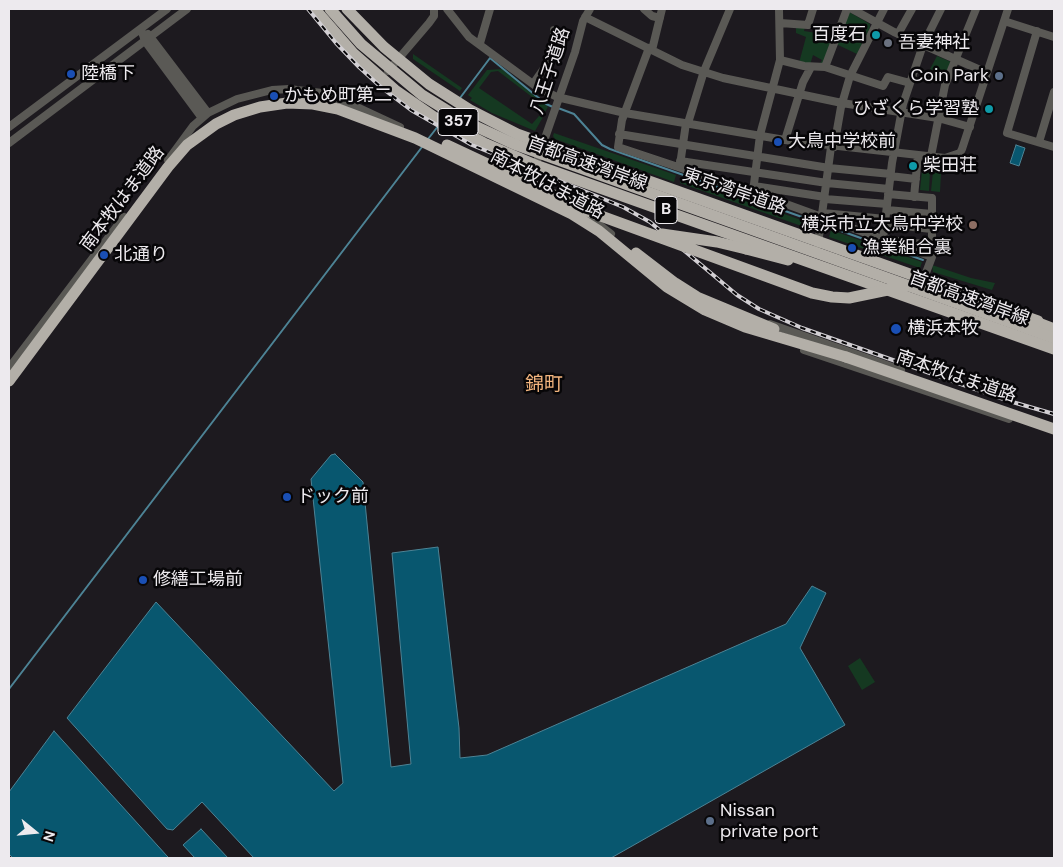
<!DOCTYPE html>
<html>
<head>
<meta charset="utf-8">
<style>
  body { margin:0 }
  #map { position:relative; width:1063px; height:867px; overflow:hidden; background:#1d1a1f; font-family:"DM Sans",sans-serif }
  canvas { display:block }
  .frame { position:absolute; inset:0; border:10px solid #edeaee; pointer-events:none }
  .north { position:absolute; left:10px; top:807px; width:50px; height:50px; -webkit-text-stroke:4px #070608; paint-order:stroke; rotate:107deg; font-size:14px; font-weight:700; line-height:20px; text-align:center; color:#edeaee }
  .north::after { content:''; display:block; margin:auto; width:18px; height:22px; background:#edeaee; clip-path:polygon(50% 0,100% 100%,50% 72%,0 100%) }
</style>
</head>
<body>
<div id="map">
<canvas width="1063" height="867"></canvas>
<div class="frame"></div>
<div class="north">N</div>
</div>
<script>
const ctx = document.querySelector('canvas').getContext('2d');
ctx.lineJoin = 'round';
function paint(path, color) {
  ctx.fillStyle = color;
  ctx.fill(path, 'evenodd');
}
function toPath(rows) {
  const path = new Path2D();
  for (const r of rows) {
    path.moveTo(r[0], r[1]);
    for (let i = 2; i < r.length; i += 2) path.lineTo(r[i], r[i + 1]);
  }
  return path;
}
function stroke(path, color, width, dash) {
  ctx.strokeStyle = color;
  ctx.lineWidth = width;
  ctx.lineCap = dash ? 'butt' : 'round';
  ctx.setLineDash(dash || []);
  ctx.stroke(path);
}
function label(font, color, halo, rows, align = 'center') {
  ctx.font = font + ' "DM Sans","Noto Sans JP",sans-serif';
  ctx.lineWidth = 5;
  ctx.setLineDash([]);
  ctx.textBaseline = 'middle';
  ctx.strokeStyle = halo;
  ctx.fillStyle = color;
  for (const [text, x, y, turn = 0] of rows) {
    ctx.save();
    ctx.translate(x, y);
    ctx.rotate((+turn || 0) * Math.PI / 180);
    ctx.textAlign = isNaN(turn) ? turn : align;
    if (halo) ctx.strokeText(text, 0, 0);
    ctx.fillText(text, 0, 0);
    ctx.restore();
  }
}
const green = toPath([
  [849,12,870,24,870,28,857,54,836,44],
  [796,27,805,27,804,31,823,34,832,40,823,64,820,64,822,60,813,55,810,65,799,63,806,37,796,33],
  [413,54,462,88,460,91,413,59],
  [937,56,951,62,946,76,930,69],
  [502,69,548,107,545,112,537,107,540,103,498,71,491,72,479,88,532,124,539,116,543,117,535,131,492,113,470,100,472,98,468,95,487,70],
  [554,133,676,175,674,182,555,139,553,136],
  [922,171,930,172,929,191,920,190],
  [933,172,941,173,940,192,931,191],
  [681,177,815,225,815,227,810,229,680,183],
  [831,230,922,262,920,268,829,237],
  [932,265,971,278,995,283,992,290,933,272],
  [860,658,875,682,862,690,848,666]
]);
const water = toPath([
  [1016,145,1025,148,1019,166,1010,163,1016,145],
  [335,454,363,482,391,767,411,764,392,553,438,547,459,728,460,758,487,755,786,624,812,586,826,593,800,648,845,725,611,858,254,858,202,802,173,830,167,829,67,718,156,602,334,791,343,783,311,479,331,455,335,454],
  [54,731,167,856,169,858,13,858,9,854,9,792,54,731],
  [201,829,228,858,195,858,183,845,201,829]
]);
const stream = toPath([
  [460,98,490,58,546,104,553,107],
  [558,108,574,114,602,145,610,149,819,223],
  [428,139,439,125],
  [824,225,923,260],
  [9,689,422,147]
]);
const minor = toPath([
  [447,9,469,37,537,87,557,97,625,113,785,140,945,158,960,153,962,149,1008,9],
  [644,9,652,16,660,18],
  [852,9,894,32,987,73],
  [585,17,682,65,723,78,842,103,938,118,970,127],
  [1004,21,1054,37],
  [780,23,808,25,813,9],
  [141,29,145,41,202,118],
  [1037,31,1007,133,1054,147],
  [148,34,208,113],
  [898,34,912,9],
  [480,43,490,9],
  [649,48,622,120,618,147,753,192,932,257],
  [652,50,662,9],
  [780,60,804,66,825,67,883,86,888,77,910,83],
  [825,67,847,9],
  [388,71,429,23,434,16,434,9],
  [533,84,554,54,554,30],
  [688,123,704,71,730,9],
  [9,127,167,9],
  [619,134,829,168,891,174],
  [785,140,803,82,811,67],
  [1039,142,1054,92],
  [9,143,187,9],
  [834,147,841,107,850,76,884,9],
  [931,156,945,85,976,9],
  [168,160,193,126,208,113,237,99,272,90,289,89,322,93,355,106,400,127],
  [537,161,575,52,583,21,590,9],
  [680,161,827,183,889,189],
  [680,165,686,123],
  [890,176,916,179],
  [754,186,825,197],
  [753,192,760,135,780,60,779,9],
  [888,194,932,198,932,257,924,278],
  [914,197,918,155],
  [825,199,887,204],
  [887,210,932,214],
  [579,213,593,220,611,234],
  [823,213,885,219],
  [885,224,932,229],
  [887,239,883,239,892,163,903,104,923,45,941,9],
  [898,241,932,245],
  [818,244,831,147],
  [770,324,901,370],
  [804,350,1009,419],
  [9,368,124,217]
]);
const highway = toPath([
  [315,9,354,54,395,90,437,119,484,143,538,166,1054,349],
  [347,9,384,47,429,84,470,110,517,134,946,287],
  [746,249,788,260],
  [1028,319,1054,329],
  [846,357,1054,429]
]);
const rail = toPath([
  [308,9,336,43,359,67,382,88,411,110,472,145,623,207,650,222,737,295,759,309,802,328,1009,401,1054,414]
]);
const highwayBridge = toPath([
  [330,9,361,44,422,95,464,121,514,144,1054,338],
  [447,145,590,212,812,293,832,297,849,298,907,286],
  [662,234,717,242,746,249],
  [636,253,675,283,697,297,774,329],
  [923,285,953,291,1038,321],
  [9,381,168,167,187,145,216,124,234,115,260,107,287,103,313,104,338,109,415,138,572,214,599,231,667,287,705,310,745,327,846,357]
]);
const markers = [
  [876,35,5,"#0f9aa8"],
  [888,43,5,"#6b7280"],
  [71,74,5,"#1a4fb4"],
  [999,76,5,"#5c6f8a"],
  [274,96,5,"#1a4fb4"],
  [989,109,5,"#0f9aa8"],
  [778,142,5,"#1a4fb4"],
  [913,166,5,"#0f9aa8"],
  [973,225,5,"#8d6e63"],
  [852,248,5,"#1a4fb4"],
  [104,255,5,"#1a4fb4"],
  [896,329,6,"#1a4fb4"],
  [287,497,5,"#1a4fb4"],
  [143,580,5,"#1a4fb4"],
  [710,821,5,"#5c6f8a"]
];
const shields = [
  [458,122,40],
  [666,210,22]
];
const shieldNames = [
  ["357",458,122],
  ["B",666,210]
];
const poiNames = [
  ["百度石",866,35,"right"],
  ["吾妻神社",898,43],
  ["陸橋下",81,74],
  ["Coin Park",989,76,"right"],
  ["かもめ町第二",284,96],
  ["ひざくら学習塾",979,109,"right"],
  ["大鳥中学校前",788,142],
  ["柴田荘",923,166],
  ["横浜市立大鳥中学校",963,225,"right"],
  ["漁業組合裏",862,248],
  ["北通り",114,255],
  ["横浜本牧",907,329],
  ["ドック前",297,497],
  ["修繕工場前",153,580],
  ["Nissan",720,811],
  ["private port",720,832]
];
const streetNames = [
  ["八王子道路",551,71,-72],
  ["首都高速湾岸線",587,164,20],
  ["南本牧はま道路",547,185,28],
  ["東京湾岸道路",734,192,19],
  ["南本牧はま道路",123,199,-53],
  ["首都高速湾岸線",969,299,20],
  ["南本牧はま道路",956,377,19]
];
const neighbourhoodNames = [
  ["錦町",544,385]
];
paint(green, '#153921');
paint(water, '#08576f');
stroke(water, '#4d8395', 1);
stroke(stream, '#4d8395', 2);
stroke(minor, '#5a5955', 8);
stroke(highway, '#b3afa8', 11);
stroke(rail, '#d2cfd3', 4);
stroke(rail, '#070608', 2, [5.5]);
stroke(highwayBridge, '#b3afa8', 11);
for (const [x, y, r, color] of markers) {
  const dot = new Path2D();
  dot.arc(x, y, r, 0, 2 * Math.PI);
  ctx.fillStyle = color;
  ctx.fill(dot);
  stroke(dot, '#070608', 2);
}
for (const [x, y, w] of shields) {
  const box = new Path2D();
  box.roundRect(x - w / 2, y - 13.5, w, 27, 4);
  ctx.fillStyle = '#070608';
  ctx.fill(box);
  stroke(box, '#edeaee', 1);
}
label('bold 16px', '#edeaee', null, shieldNames);
label('18px', '#edeaee', '#070608', poiNames, 'left');
label('18px', '#edeaee', '#070608', streetNames);
label('19px', '#f2b47e', '#070608', neighbourhoodNames);
</script>
</body>
</html>
